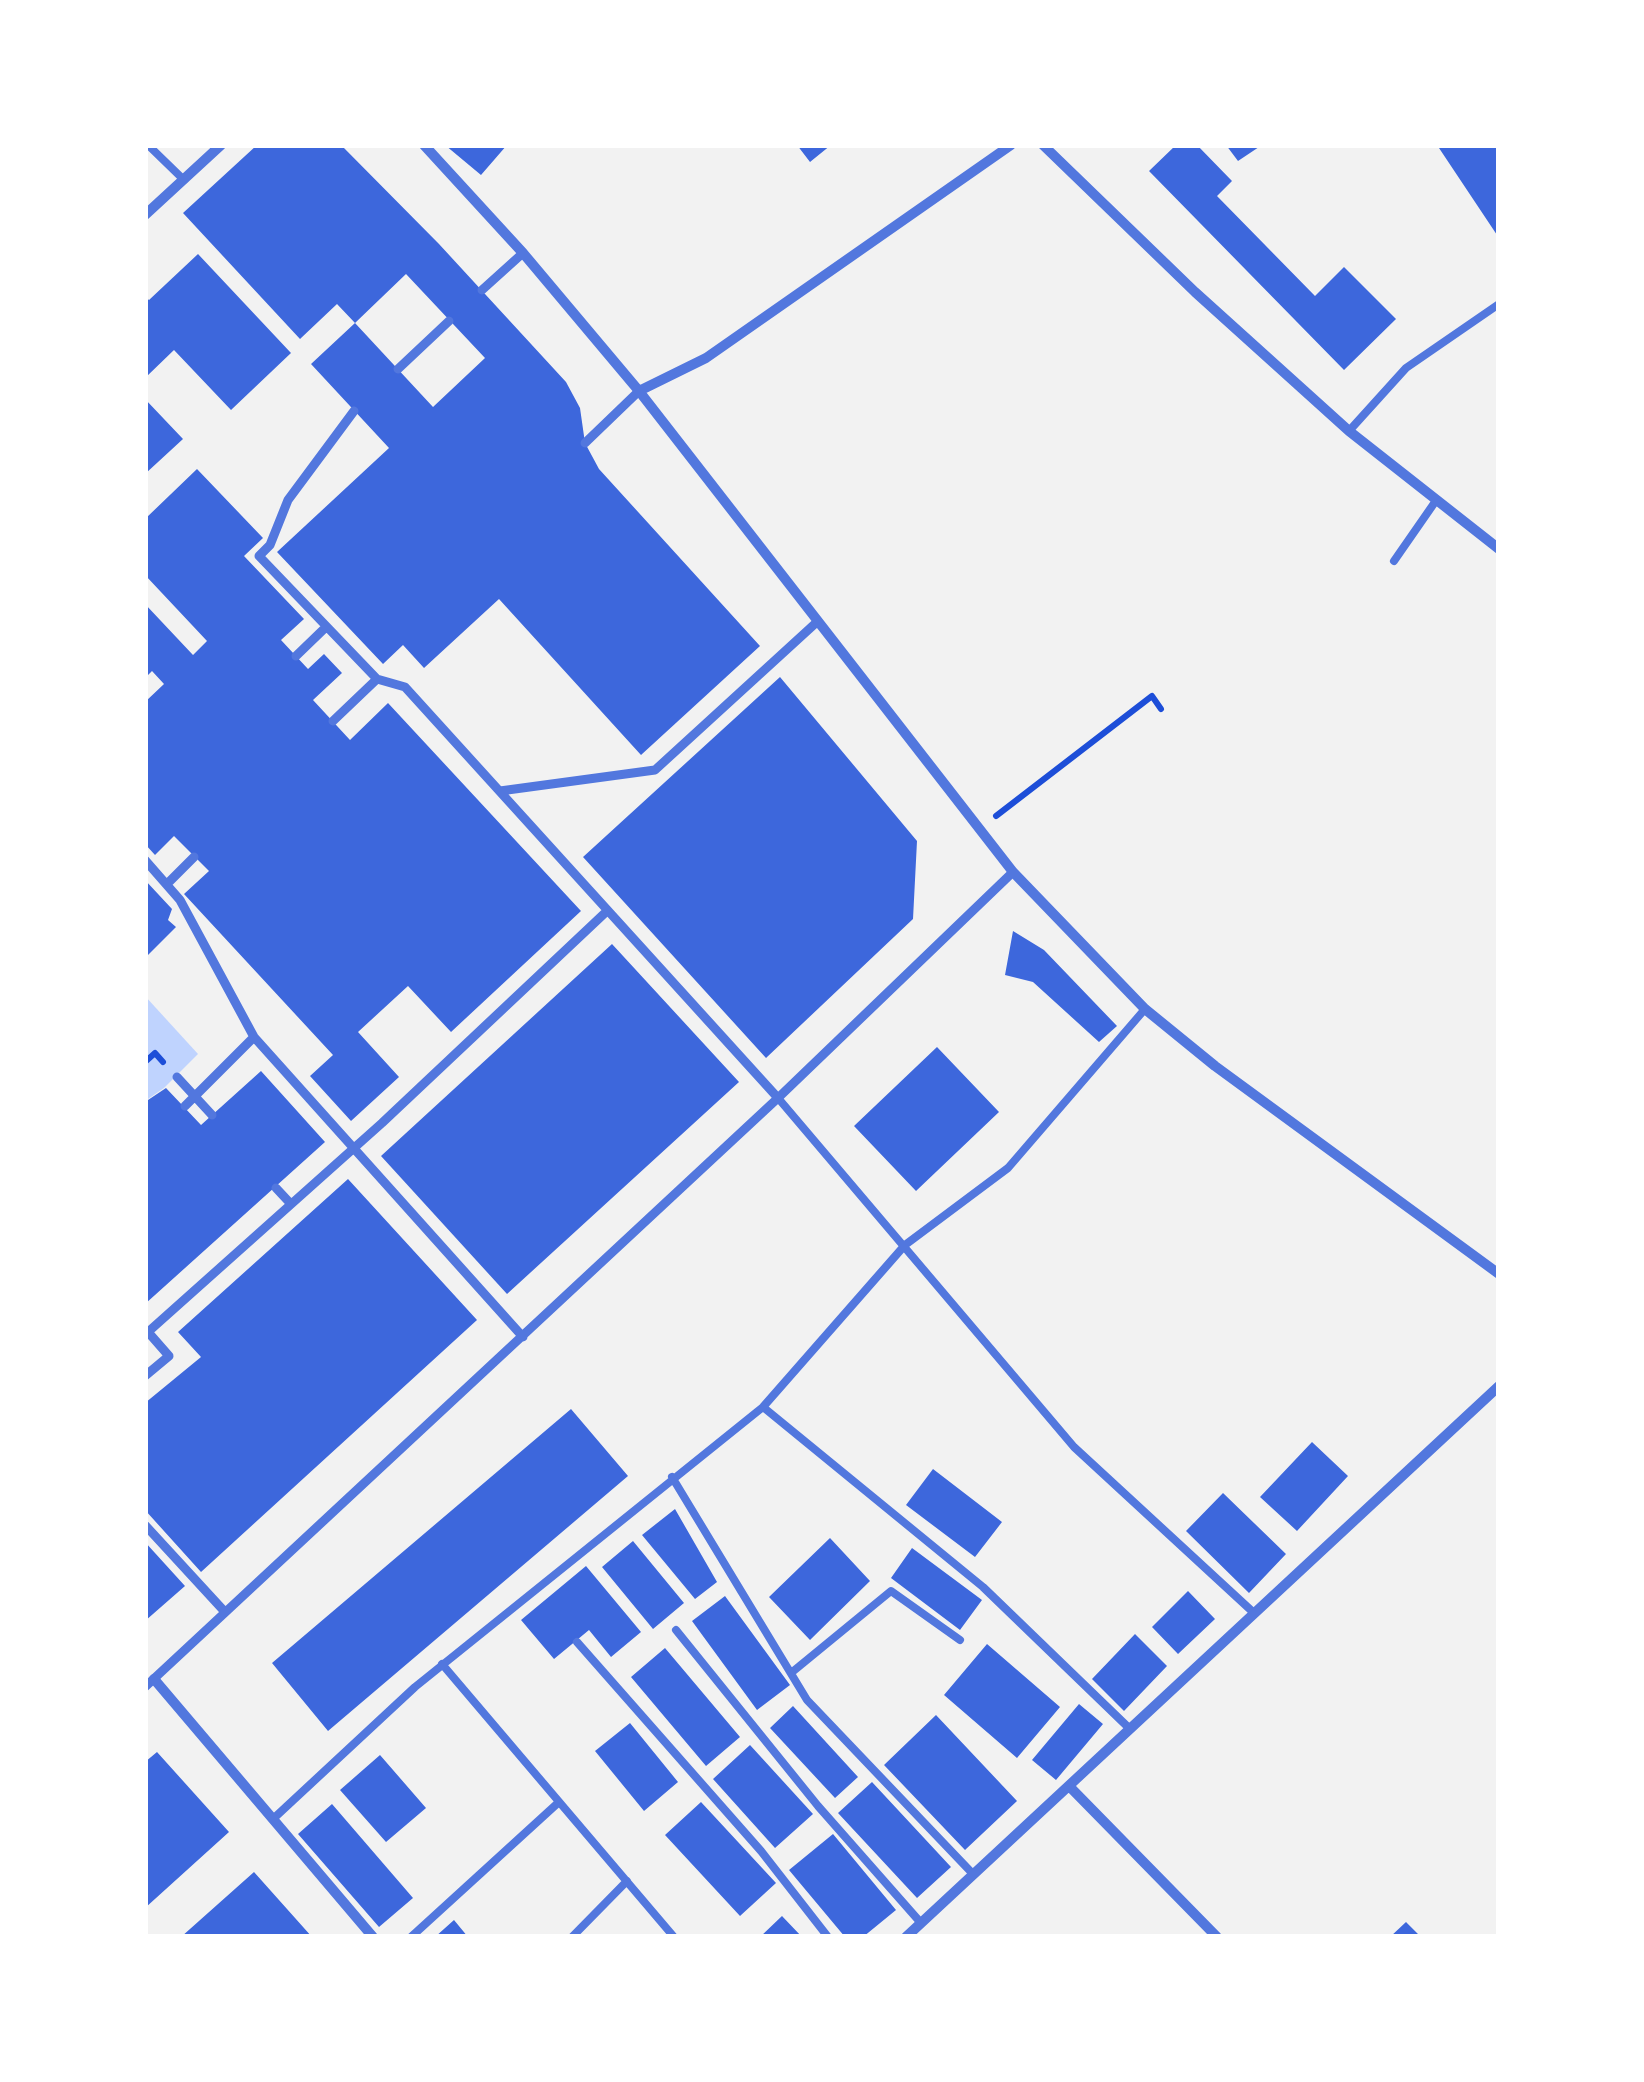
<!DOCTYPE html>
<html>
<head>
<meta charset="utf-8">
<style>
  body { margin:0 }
  #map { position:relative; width:1644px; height:2082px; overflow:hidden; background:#f2f2f2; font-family:"Roboto Serif",serif }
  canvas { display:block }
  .frame { position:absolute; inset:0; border:148px solid #fff; pointer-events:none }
</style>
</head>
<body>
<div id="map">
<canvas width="1644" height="2082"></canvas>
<div class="frame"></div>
</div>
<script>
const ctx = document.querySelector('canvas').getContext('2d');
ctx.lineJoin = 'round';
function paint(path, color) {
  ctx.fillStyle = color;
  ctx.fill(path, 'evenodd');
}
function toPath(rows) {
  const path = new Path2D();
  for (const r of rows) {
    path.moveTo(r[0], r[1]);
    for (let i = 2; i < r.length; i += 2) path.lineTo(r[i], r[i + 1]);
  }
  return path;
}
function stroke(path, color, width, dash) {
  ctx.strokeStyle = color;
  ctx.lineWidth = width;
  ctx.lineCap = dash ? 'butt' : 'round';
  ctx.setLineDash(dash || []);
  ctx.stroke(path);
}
const water = toPath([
  [145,996,198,1054,164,1088,145,1101]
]);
const building = toPath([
  [257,145,343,147,439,244,566,382,580,408,585,443,599,469,760,646,641,755,499,599,424,668,403,645,383,664,277,552,389,448,311,364,355,323,433,407,485,358,406,274,355,323,337,304,300,339,183,213],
  [445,145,507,145,481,175],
  [797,145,831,145,810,162],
  [1176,145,1197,145,1232,181,1217,196,1315,296,1344,267,1396,319,1344,370,1149,171],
  [1226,145,1262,145,1238,161],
  [1437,145,1499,145,1499,238],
  [198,254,291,353,231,410,174,350,145,378,145,297,149,300],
  [145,399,183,439,145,474],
  [197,469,263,538,244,556,304,619,281,640,308,669,324,654,342,673,313,700,350,740,388,703,581,911,451,1032,408,986,358,1032,399,1077,351,1121,310,1076,333,1055,184,894,209,871,174,836,155,855,145,844,145,702,164,684,152,671,145,678,145,604,193,655,207,641,145,575,145,519],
  [780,677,917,841,913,919,766,1058,583,857],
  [145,880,172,909,168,920,176,927,145,958],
  [1013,931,1044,950,1117,1026,1099,1042,1033,982,1005,975],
  [612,944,739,1082,507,1294,381,1156],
  [937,1047,999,1112,916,1191,854,1126],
  [261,1071,325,1142,145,1304,145,1102,166,1088,201,1125],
  [348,1179,477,1320,201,1572,145,1510,145,1403,201,1357,178,1332],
  [571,1409,628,1476,328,1731,272,1663],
  [1312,1442,1348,1476,1297,1531,1260,1497],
  [933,1469,1002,1522,975,1557,906,1505],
  [1223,1493,1286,1554,1249,1593,1186,1531],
  [675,1509,717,1582,695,1599,642,1535],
  [830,1538,870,1581,810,1640,769,1597],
  [633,1541,684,1603,653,1629,602,1567],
  [145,1542,185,1586,145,1621],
  [912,1548,982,1600,960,1630,891,1578],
  [586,1566,641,1632,611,1657,589,1630,554,1659,521,1620],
  [1188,1591,1215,1619,1178,1654,1152,1627],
  [725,1596,790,1685,757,1710,692,1621],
  [1135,1634,1167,1666,1124,1711,1092,1679],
  [987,1644,1060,1707,1017,1758,944,1695],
  [665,1648,740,1737,706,1766,631,1677],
  [1079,1704,1103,1724,1056,1780,1032,1760],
  [793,1706,858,1777,835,1798,770,1728],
  [936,1715,1017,1801,965,1850,884,1765],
  [630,1723,678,1782,644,1811,595,1751],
  [750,1745,813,1814,775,1848,713,1779],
  [157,1752,229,1832,145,1908,145,1762],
  [380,1755,426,1808,386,1842,340,1790],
  [872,1782,951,1867,917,1898,838,1813],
  [701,1802,776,1883,740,1916,665,1835],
  [332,1804,413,1898,379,1927,298,1834],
  [833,1834,896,1910,863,1937,845,1937,789,1870],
  [254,1872,312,1937,181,1937],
  [782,1916,802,1937,760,1937],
  [454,1920,468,1937,435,1937],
  [1406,1922,1421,1937,1390,1937]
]);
const path = toPath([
  [996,816,1152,696,1161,709],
  [145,1062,155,1053,163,1062]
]);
const service = toPath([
  [148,145,184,180],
  [1349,431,1406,368,1499,304],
  [1394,561,1435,502],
  [778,1098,1074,1447,1254,1613],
  [763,1407,983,1587,1130,1729],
  [672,1477,807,1700,973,1874],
  [676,1630,818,1806,921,1923],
  [577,1642,761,1851,828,1937],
  [442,1664,674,1937],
  [791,1673,891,1591,960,1640],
  [273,1819,415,1687,763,1407,905,1245,1008,1168,1145,1009],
  [411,1937,559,1802],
  [572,1937,627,1881]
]);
const pedestrian = toPath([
  [482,290,523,253],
  [398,369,449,321],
  [354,411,288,500,270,545,259,556,377,679,405,687,778,1098],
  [585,443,639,391],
  [296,656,326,627],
  [333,721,377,679],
  [500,791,655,770,818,621],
  [145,860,180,900,254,1037,523,1337],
  [167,884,194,857],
  [177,1077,212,1115],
  [185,1106,254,1037],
  [276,1188,290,1203],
  [145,1376,169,1356,148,1332,382,1123,607,911],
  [145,1525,225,1612],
  [145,1687,778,1098,1013,872]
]);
const minor = toPath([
  [424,145,523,253,639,391,1013,872,1145,1009,1215,1066,1499,1274],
  [1043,145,1195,292,1349,431,1499,549],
  [145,215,221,145],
  [639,391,706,358,1011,145],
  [154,1679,373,1937],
  [1069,1786,1217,1937],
  [906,1937,1499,1386]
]);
paint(water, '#bfd3fe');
paint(building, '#3d67dc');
stroke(path, '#1d4ed8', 6);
stroke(service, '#5277de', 8);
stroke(pedestrian, '#5277de', 9);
stroke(minor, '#5277de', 10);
</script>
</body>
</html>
